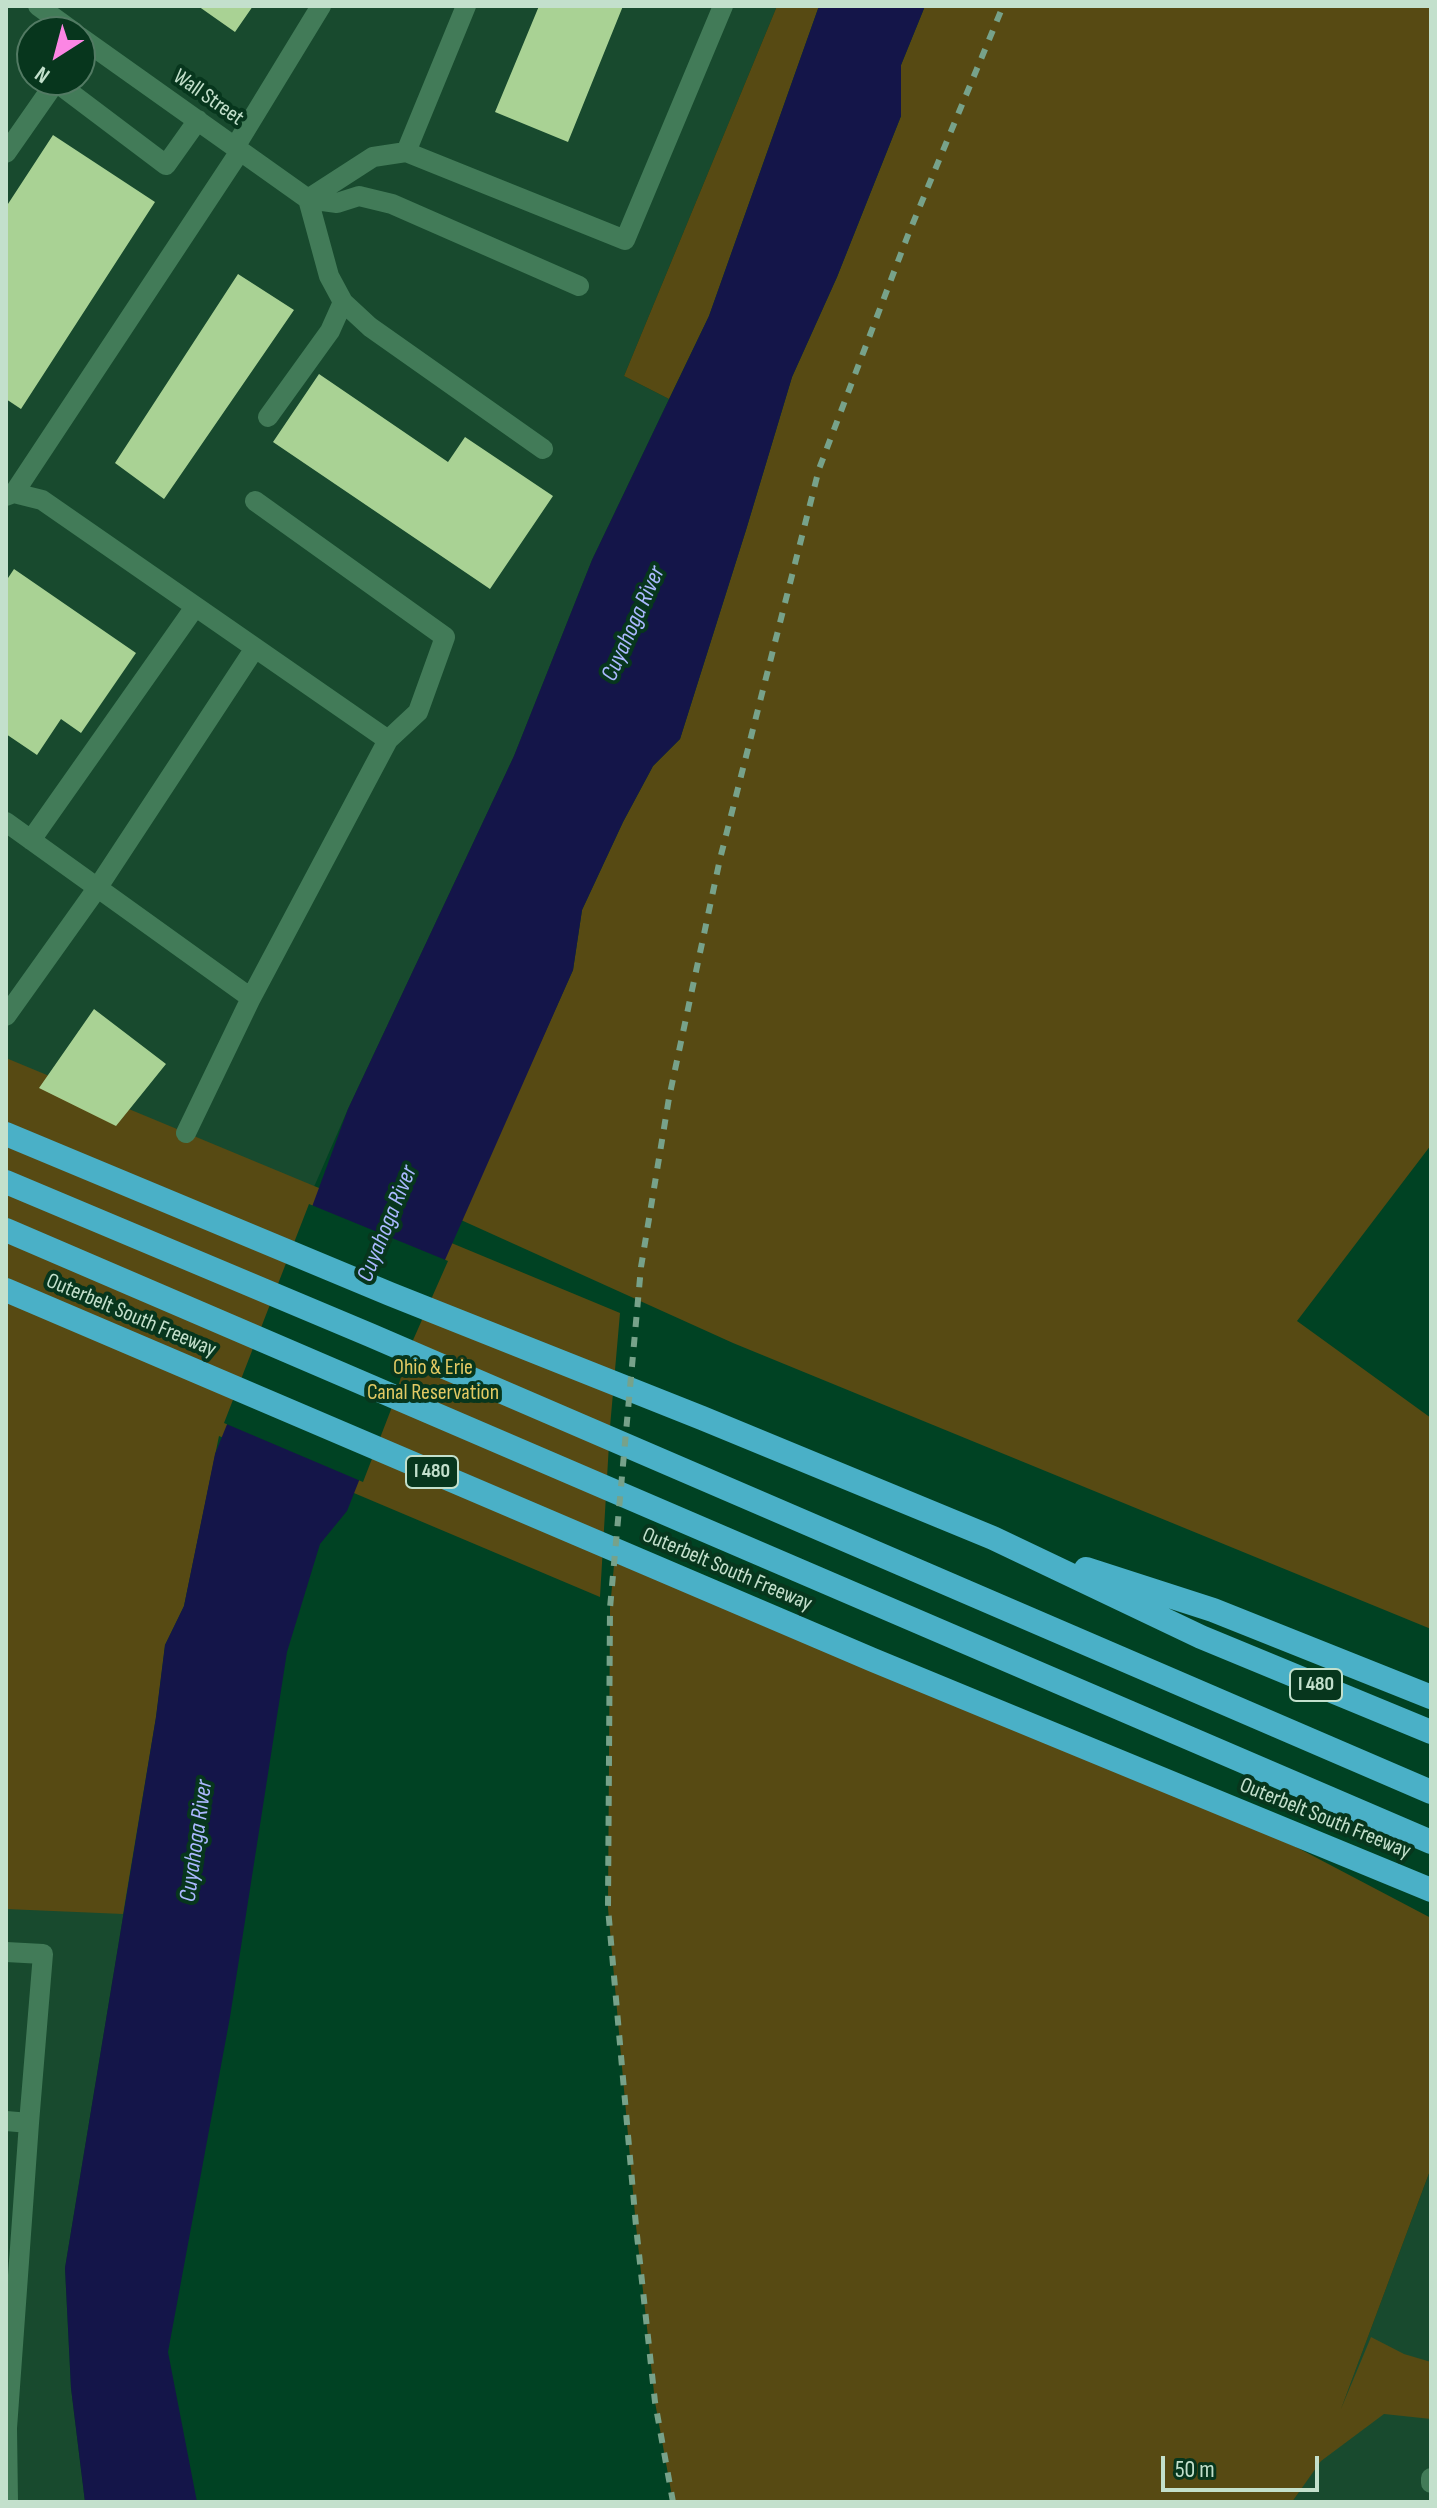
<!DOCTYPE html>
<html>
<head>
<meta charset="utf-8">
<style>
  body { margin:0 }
  #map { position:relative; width:1437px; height:2508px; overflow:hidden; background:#004223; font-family:"Sofia Sans Condensed",sans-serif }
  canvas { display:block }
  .frame { position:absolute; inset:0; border:8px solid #c3e0cc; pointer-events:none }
  .north { position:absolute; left:16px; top:16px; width:80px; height:80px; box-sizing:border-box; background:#07361d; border:2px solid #527a63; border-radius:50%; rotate:216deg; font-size:22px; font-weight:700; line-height:32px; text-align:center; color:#c3e0cc }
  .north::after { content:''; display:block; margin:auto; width:28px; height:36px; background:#fc86e4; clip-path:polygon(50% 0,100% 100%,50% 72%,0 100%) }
  .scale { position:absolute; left:1161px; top:2456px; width:158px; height:36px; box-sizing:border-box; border:4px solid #c3e0cc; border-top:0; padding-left:10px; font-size:24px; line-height:28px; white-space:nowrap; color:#c3e0cc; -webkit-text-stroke:6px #07361d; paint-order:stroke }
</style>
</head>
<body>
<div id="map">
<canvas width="1437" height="2508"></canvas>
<div class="frame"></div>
<div class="north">N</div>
<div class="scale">50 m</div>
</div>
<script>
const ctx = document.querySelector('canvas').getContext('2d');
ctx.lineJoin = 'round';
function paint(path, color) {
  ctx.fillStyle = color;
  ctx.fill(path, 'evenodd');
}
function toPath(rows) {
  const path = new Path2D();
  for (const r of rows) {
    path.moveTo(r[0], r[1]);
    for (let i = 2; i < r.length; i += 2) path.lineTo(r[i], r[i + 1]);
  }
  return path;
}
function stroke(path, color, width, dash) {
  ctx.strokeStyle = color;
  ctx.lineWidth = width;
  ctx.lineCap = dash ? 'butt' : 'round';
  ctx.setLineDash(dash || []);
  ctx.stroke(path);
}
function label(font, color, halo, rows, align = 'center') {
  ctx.font = font + ' "Sofia Sans Condensed",sans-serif';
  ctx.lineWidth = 8;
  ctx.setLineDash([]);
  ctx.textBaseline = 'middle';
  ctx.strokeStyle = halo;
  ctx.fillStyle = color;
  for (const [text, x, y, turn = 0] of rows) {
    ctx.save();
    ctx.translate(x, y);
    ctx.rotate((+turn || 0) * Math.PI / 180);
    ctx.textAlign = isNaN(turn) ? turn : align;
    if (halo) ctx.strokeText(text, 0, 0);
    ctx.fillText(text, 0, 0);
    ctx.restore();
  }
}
const built = toPath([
  [6,6,777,6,624,376,669,399,592,560,514,756,348,1109,286,1251,6,1134],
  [32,32,80,32,80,80,32,80],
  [6,1345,184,1606,165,1645,156,1717,65,2268,71,2388,85,2502,6,2502],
  [1431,2168,1431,2502,1292,2502,1323,2457]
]);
const green = toPath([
  [777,6,819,6,709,316,669,399,624,376],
  [925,6,1431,6,1431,1145,1297,1321,1431,1418,1431,1629,733,1343,461,1220,573,970,582,910,623,822,653,766,680,739,746,530,792,377,837,277,901,116,901,65],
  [6,1058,620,1313,610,1427,600,1597,219,1436,184,1606,165,1645,156,1717,123,1914,6,1909],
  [616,1544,1296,1847,1431,1918,1431,2168,1341,2409,1371,2337,1404,2354,1431,2362,1431,2419,1384,2414,1321,2461,1292,2502,673,2502,655,2402,636,2226,608,1908,610,1608]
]);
const water = toPath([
  [819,6,925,6,901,65,901,116,837,277,792,377,746,530,680,739,653,766,623,822,582,910,573,970,407,1346,389,1405,347,1511,320,1544,287,1652,230,2017,168,2352,197,2502,85,2502,71,2388,65,2268,156,1717,165,1645,184,1606,215,1454,281,1291,348,1109,514,756,592,560,709,316]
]);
const pier = toPath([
  [309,1204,448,1261,410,1347,392,1407,363,1482,224,1423]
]);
const building = toPath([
  [198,6,253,6,235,32],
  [539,6,623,6,568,142,495,112],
  [53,135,155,202,21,409,6,399,6,207],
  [238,274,294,310,164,499,115,463],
  [319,374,448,462,465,437,553,496,490,589,273,442],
  [14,569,136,653,81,733,61,719,37,755,6,734,6,581],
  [94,1009,166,1064,116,1126,39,1088]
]);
const minor = toPath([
  [38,6,74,32],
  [80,37,308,199,337,203,359,196,392,204,579,286],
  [56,82,166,165,198,120],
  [235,147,321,6],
  [406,152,466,6],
  [6,153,57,80],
  [308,199,373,157,406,152,625,240,723,6],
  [308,199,329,276,343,302,370,327,543,449],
  [268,417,330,331,343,302],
  [14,493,240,151],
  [6,496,14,493,42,500,388,740,251,998],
  [255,501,445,637,418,712,388,740],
  [6,822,251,998,186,1133],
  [31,840,195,607],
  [6,1016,98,887,255,648],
  [6,1952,43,1954,29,2123],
  [6,2121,29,2123,7,2428,8,2502],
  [1431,2478,1431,2483]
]);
const highway = toPath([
  [6,1134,390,1294,702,1418,993,1538,1201,1637,1431,1732],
  [6,1182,370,1335,1431,1792],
  [6,1230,1431,1842],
  [6,1290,873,1660,1431,1890],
  [1086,1569,1213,1610,1431,1697]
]);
const rail = toPath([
  [673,2502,655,2402,636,2226,608,1908,610,1608,641,1267,669,1098,720,859,819,469,908,235,1003,6]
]);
const shields = [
  [432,1472,52],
  [1316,1685,52]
];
const shieldNames = [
  ["I 480",432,1472],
  ["I 480",1316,1685]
];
const streetNames = [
  ["Wall Street",208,98,35],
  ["Outerbelt South Freeway",131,1316,23],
  ["Outerbelt South Freeway",727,1570,23],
  ["Outerbelt South Freeway",1325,1819,22]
];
const parkNames = [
  ["Ohio & Erie",433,1368],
  ["Canal Reservation",433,1393]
];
const waterNames = [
  ["Cuyahoga River",634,624,-66],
  ["Cuyahoga River",388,1224,-68],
  ["Cuyahoga River",197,1841,-82]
];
paint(built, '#184a2e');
paint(green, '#574a13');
paint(water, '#141549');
paint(pier, '#004223');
paint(building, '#a9d294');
stroke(minor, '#427b58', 20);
stroke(highway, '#4ab0c7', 24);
stroke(rail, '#77a28a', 6, [10, 10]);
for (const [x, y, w] of shields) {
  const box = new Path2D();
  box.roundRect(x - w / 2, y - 16, w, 32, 6);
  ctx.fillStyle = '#07361d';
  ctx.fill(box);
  stroke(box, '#c3e0cc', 2);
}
label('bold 20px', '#c3e0cc', null, shieldNames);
label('22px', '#c3e0cc', '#07361d', streetNames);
label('22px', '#e2c963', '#07361d', parkNames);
label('italic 24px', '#abb9ff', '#07361d', waterNames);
</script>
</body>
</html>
